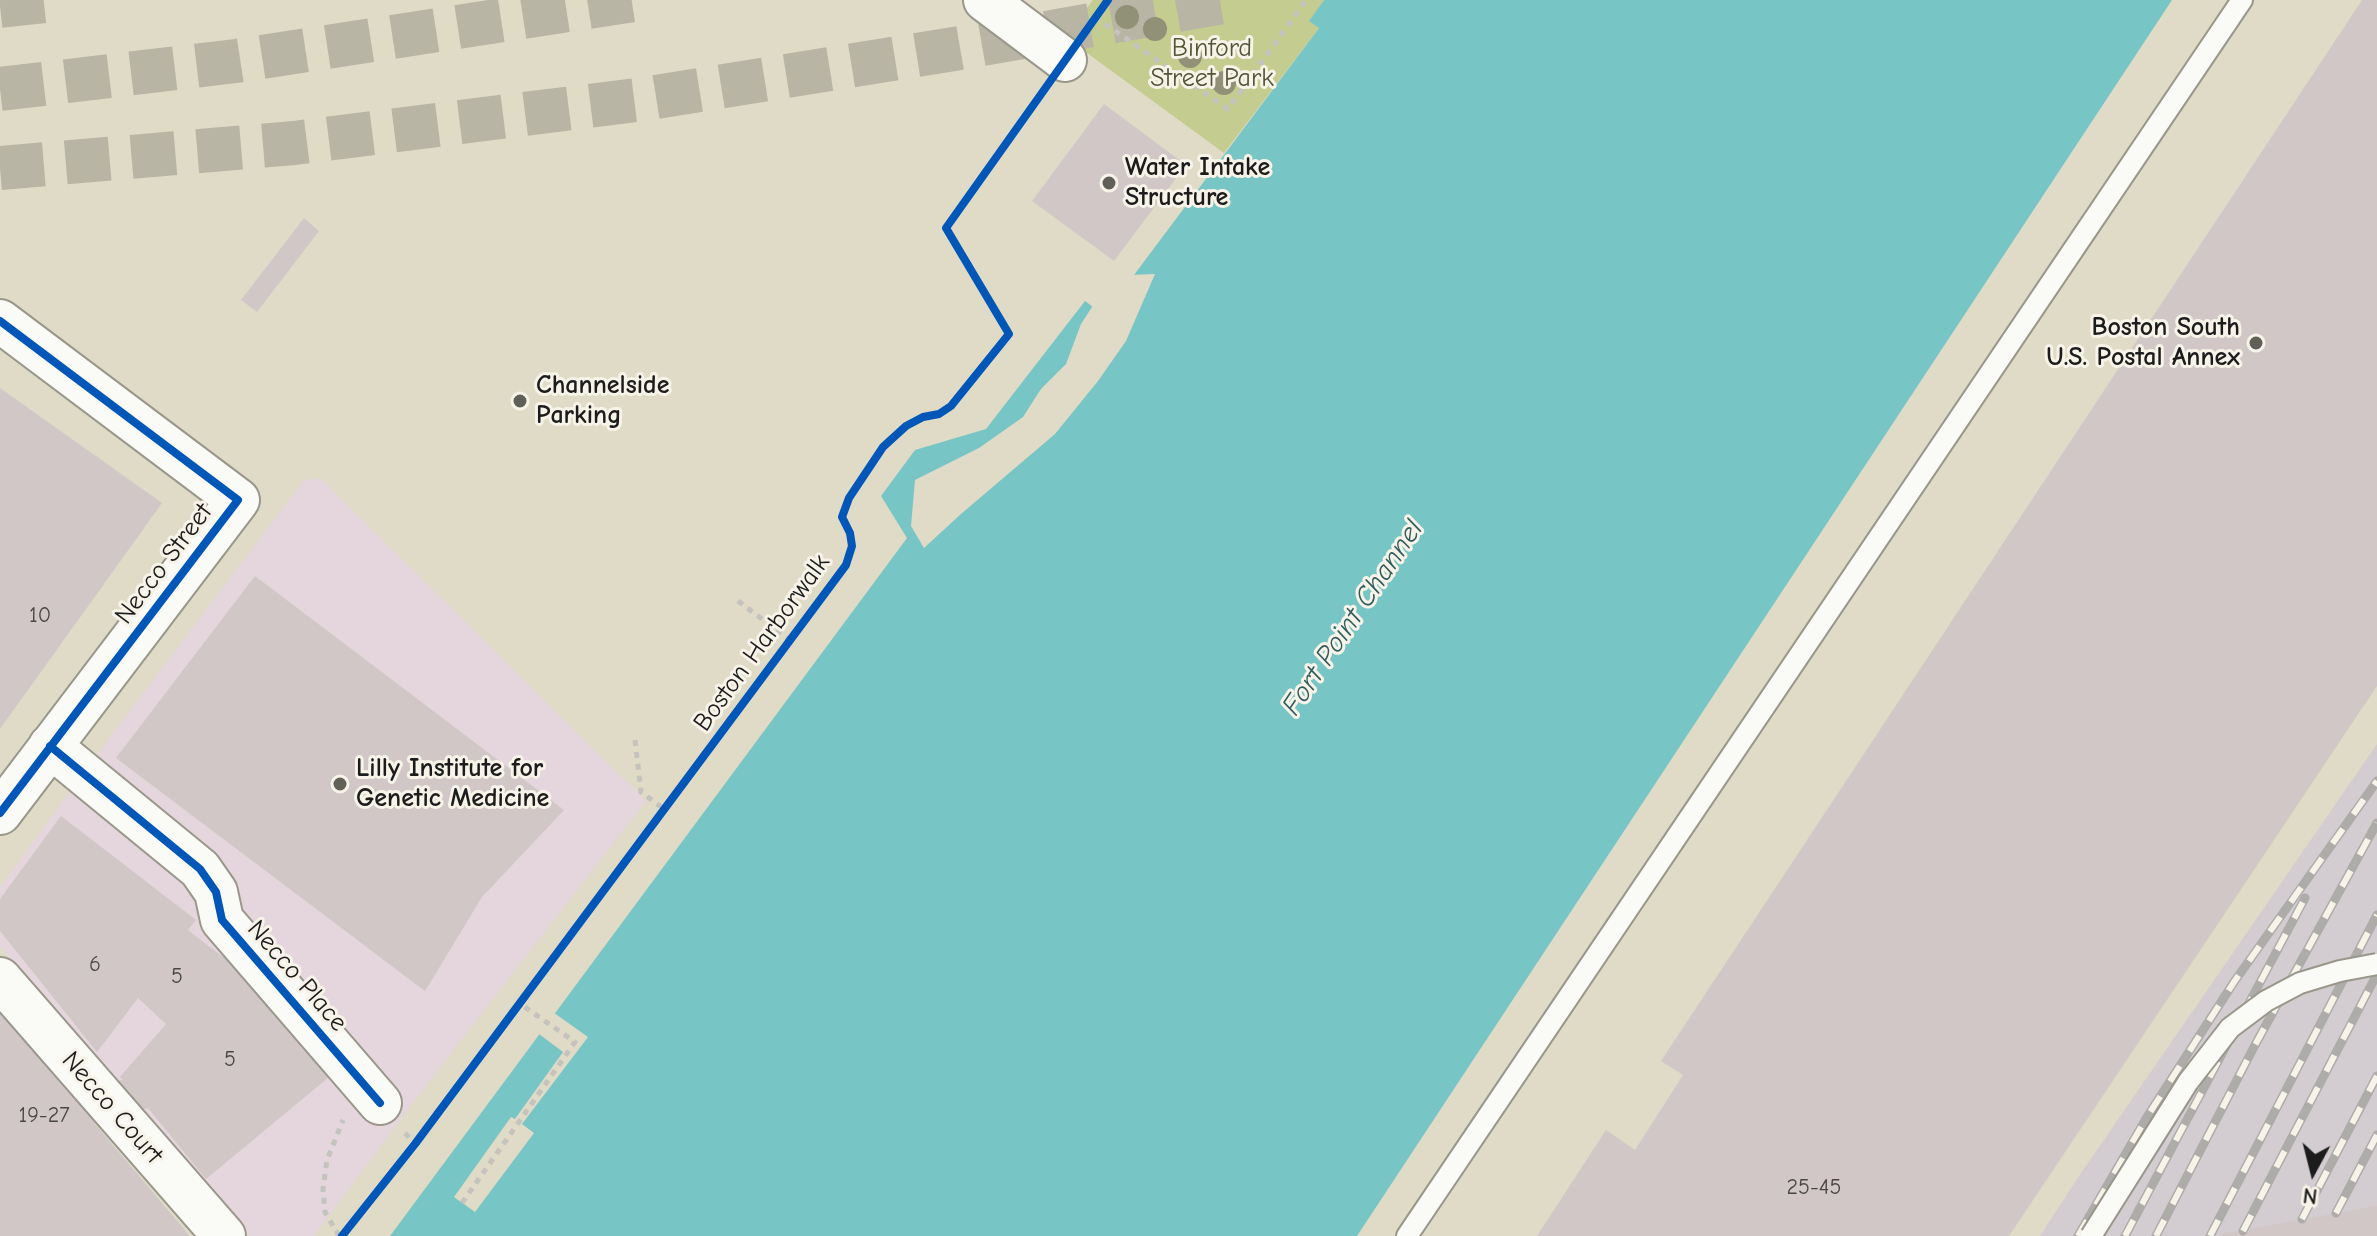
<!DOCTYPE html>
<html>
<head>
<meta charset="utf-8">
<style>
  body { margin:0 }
  #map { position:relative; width:2377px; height:1236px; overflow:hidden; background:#dfdbc7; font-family:"Comic Neue",sans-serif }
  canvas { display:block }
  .north { position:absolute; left:2273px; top:1132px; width:80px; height:80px; -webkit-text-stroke:6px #f7f3e8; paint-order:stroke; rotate:187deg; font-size:22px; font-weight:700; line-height:32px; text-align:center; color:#1c1c1c }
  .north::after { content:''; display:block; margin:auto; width:28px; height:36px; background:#1c1c1c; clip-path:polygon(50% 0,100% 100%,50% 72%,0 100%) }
</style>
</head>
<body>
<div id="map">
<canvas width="2377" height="1236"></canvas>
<div class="north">N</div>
</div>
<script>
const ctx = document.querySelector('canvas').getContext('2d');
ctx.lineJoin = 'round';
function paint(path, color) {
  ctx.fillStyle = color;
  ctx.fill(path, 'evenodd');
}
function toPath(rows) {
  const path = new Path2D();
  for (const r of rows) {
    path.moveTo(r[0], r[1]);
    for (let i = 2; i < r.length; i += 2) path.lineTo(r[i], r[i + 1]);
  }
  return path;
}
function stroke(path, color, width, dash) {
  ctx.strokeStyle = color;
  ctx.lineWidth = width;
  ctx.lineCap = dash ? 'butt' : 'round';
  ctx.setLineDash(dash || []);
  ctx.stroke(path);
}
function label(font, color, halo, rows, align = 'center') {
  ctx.font = font + ' "Comic Neue",sans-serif';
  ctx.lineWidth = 6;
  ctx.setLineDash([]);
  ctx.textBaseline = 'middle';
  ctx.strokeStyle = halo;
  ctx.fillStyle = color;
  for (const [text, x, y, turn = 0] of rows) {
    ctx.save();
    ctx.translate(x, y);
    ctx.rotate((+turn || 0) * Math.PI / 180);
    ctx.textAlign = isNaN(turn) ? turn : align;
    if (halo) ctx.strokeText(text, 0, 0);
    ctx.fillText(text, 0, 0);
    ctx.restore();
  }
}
const built = toPath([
  [320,478,646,801,409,1108,314,1236,250,1236,0,946,0,887,91,762,304,480]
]);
const industrial = toPath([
  [2377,744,2377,1236,2040,1236,2079,1176]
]);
const green = toPath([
  [1093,0,1324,0,1310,20,1319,28,1224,153,1065,37]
]);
const water = toPath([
  [1324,0,2172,0,1357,1236,390,1236,907,538,881,496,915,450,986,429,1085,301,1104,315,1319,28,1309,21]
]);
const pier = toPath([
  [1155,274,1126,341,1098,381,1055,434,961,514,924,548,911,526,915,480,979,448,1023,417,1041,389,1066,364,1081,324,1094,304,1103,310,1129,275],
  [550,1010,588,1037,522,1124,534,1133,475,1212,454,1197,511,1117,515,1119,563,1052,535,1031]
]);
const building = toPath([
  [2362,0,2377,0,2377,686,2009,1236,1537,1236,1606,1130,1635,1150,1683,1075,1661,1061],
  [1104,104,1186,165,1114,261,1032,201],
  [304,218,319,231,257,312,241,300],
  [0,388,162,503,0,729],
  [255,576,564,810,482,897,425,991,116,758],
  [61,816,196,920,188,930,202,941,223,957,232,947,335,1072,206,1179,148,1108,95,1124,190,1236,0,1236,0,1011,67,1091,123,1080,120,1077,166,1024,138,998,97,1052,0,931,0,899],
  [2377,1206,2377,1236,2222,1236,2222,1234]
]);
const motorwayTunnel = toPath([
  [0,6,53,0],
  [0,89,236,61,633,0],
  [0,168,294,143,644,99,954,49,1235,0]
]);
const path = toPath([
  [1095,17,1228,109,1306,0],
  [738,601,790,640],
  [635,740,641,792,664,809],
  [405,1133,415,1144],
  [462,1203,575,1042,519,1003],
  [339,1236,325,1212,323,1189,327,1160,343,1120]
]);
const service = toPath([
  [1407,1236,2242,0]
]);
const minor = toPath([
  [985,0,1065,60],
  [0,321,238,500,0,813],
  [50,746,200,869,216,892,222,920,380,1103],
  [0,979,224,1236]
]);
const rail = toPath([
  [2336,1213,2377,1135],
  [2302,1219,2377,1076],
  [2243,1231,2377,974],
  [2078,1236,2147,1117,2234,982,2377,781],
  [2125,1236,2305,898],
  [2156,1236,2255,1045,2377,823],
  [2210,1236,2377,915]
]);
const serviceBridge = toPath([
  [2091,1236,2188,1082,2230,1028,2266,1001,2300,983,2340,971,2377,964]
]);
const cycleway = toPath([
  [0,321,238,500,0,813],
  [50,746,200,869,216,892,222,920,380,1103],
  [342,1236,415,1144,846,565,852,546,850,533,842,517,849,498,883,447,906,426,923,417,939,414,951,406,1009,334,946,228,1108,0]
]);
const trees = [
  [1127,17],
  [1155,29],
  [1190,56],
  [1224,83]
];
const markers = [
  [1109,183,8,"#605f58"],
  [2256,343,8,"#605f58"],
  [520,401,8,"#605f58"],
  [340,784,8,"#605f58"]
];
const numberNames = [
  ["10",40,616],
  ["6",95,965],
  ["5",177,977],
  ["5",230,1060],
  ["19-27",44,1116],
  ["25-45",1814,1188]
];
const parkNames = [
  ["Binford",1212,49],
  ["Street Park",1212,79]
];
const poiNames = [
  ["Water Intake",1125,168],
  ["Structure",1125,198],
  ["Boston South",2240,328,"right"],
  ["U.S. Postal Annex",2240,358,"right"],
  ["Channelside",536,386],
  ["Parking",536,416],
  ["Lilly Institute for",356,769],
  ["Genetic Medicine",356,799]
];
const streetNames = [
  ["Necco Street",164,564,-53],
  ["Boston Harborwalk",762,643,-54],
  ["Necco Place",297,976,49],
  ["Necco Court",112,1108,49]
];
const waterNames = [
  ["Fort Point Channel",1353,618,-56]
];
paint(built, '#e4d6dc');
paint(industrial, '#d3ccd0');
paint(green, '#c5cc90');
paint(water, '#78c5c5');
paint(pier, '#dfdbc7');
paint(building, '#d1c7c6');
stroke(motorwayTunnel, '#b8b5a5', 44, [44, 22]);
stroke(service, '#99968a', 24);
stroke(minor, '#99968a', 46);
stroke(path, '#c4c3be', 5, [6, 6]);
stroke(service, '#fafaf7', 20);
stroke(minor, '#fafaf7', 42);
stroke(rail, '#adaca9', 9);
stroke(rail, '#f7f3e8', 6, [18]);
stroke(serviceBridge, '#99968a', 24, []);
stroke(serviceBridge, '#fafaf7', 20);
stroke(cycleway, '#0057b8', 8);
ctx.fillStyle = '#909177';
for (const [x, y] of trees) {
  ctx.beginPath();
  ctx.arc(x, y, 12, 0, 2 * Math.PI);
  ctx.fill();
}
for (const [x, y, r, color] of markers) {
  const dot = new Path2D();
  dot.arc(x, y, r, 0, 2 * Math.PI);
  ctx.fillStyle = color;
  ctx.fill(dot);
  stroke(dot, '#f7f3e8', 3);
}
label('22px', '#494746', null, numberNames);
label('26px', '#505535', '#f7f3e8', parkNames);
label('bold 26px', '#1c1c1c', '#f7f3e8', poiNames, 'left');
label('26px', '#1c1c1c', '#f7f3e8', streetNames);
label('italic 28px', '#2f5c5f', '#f7f3e8', waterNames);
</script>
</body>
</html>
